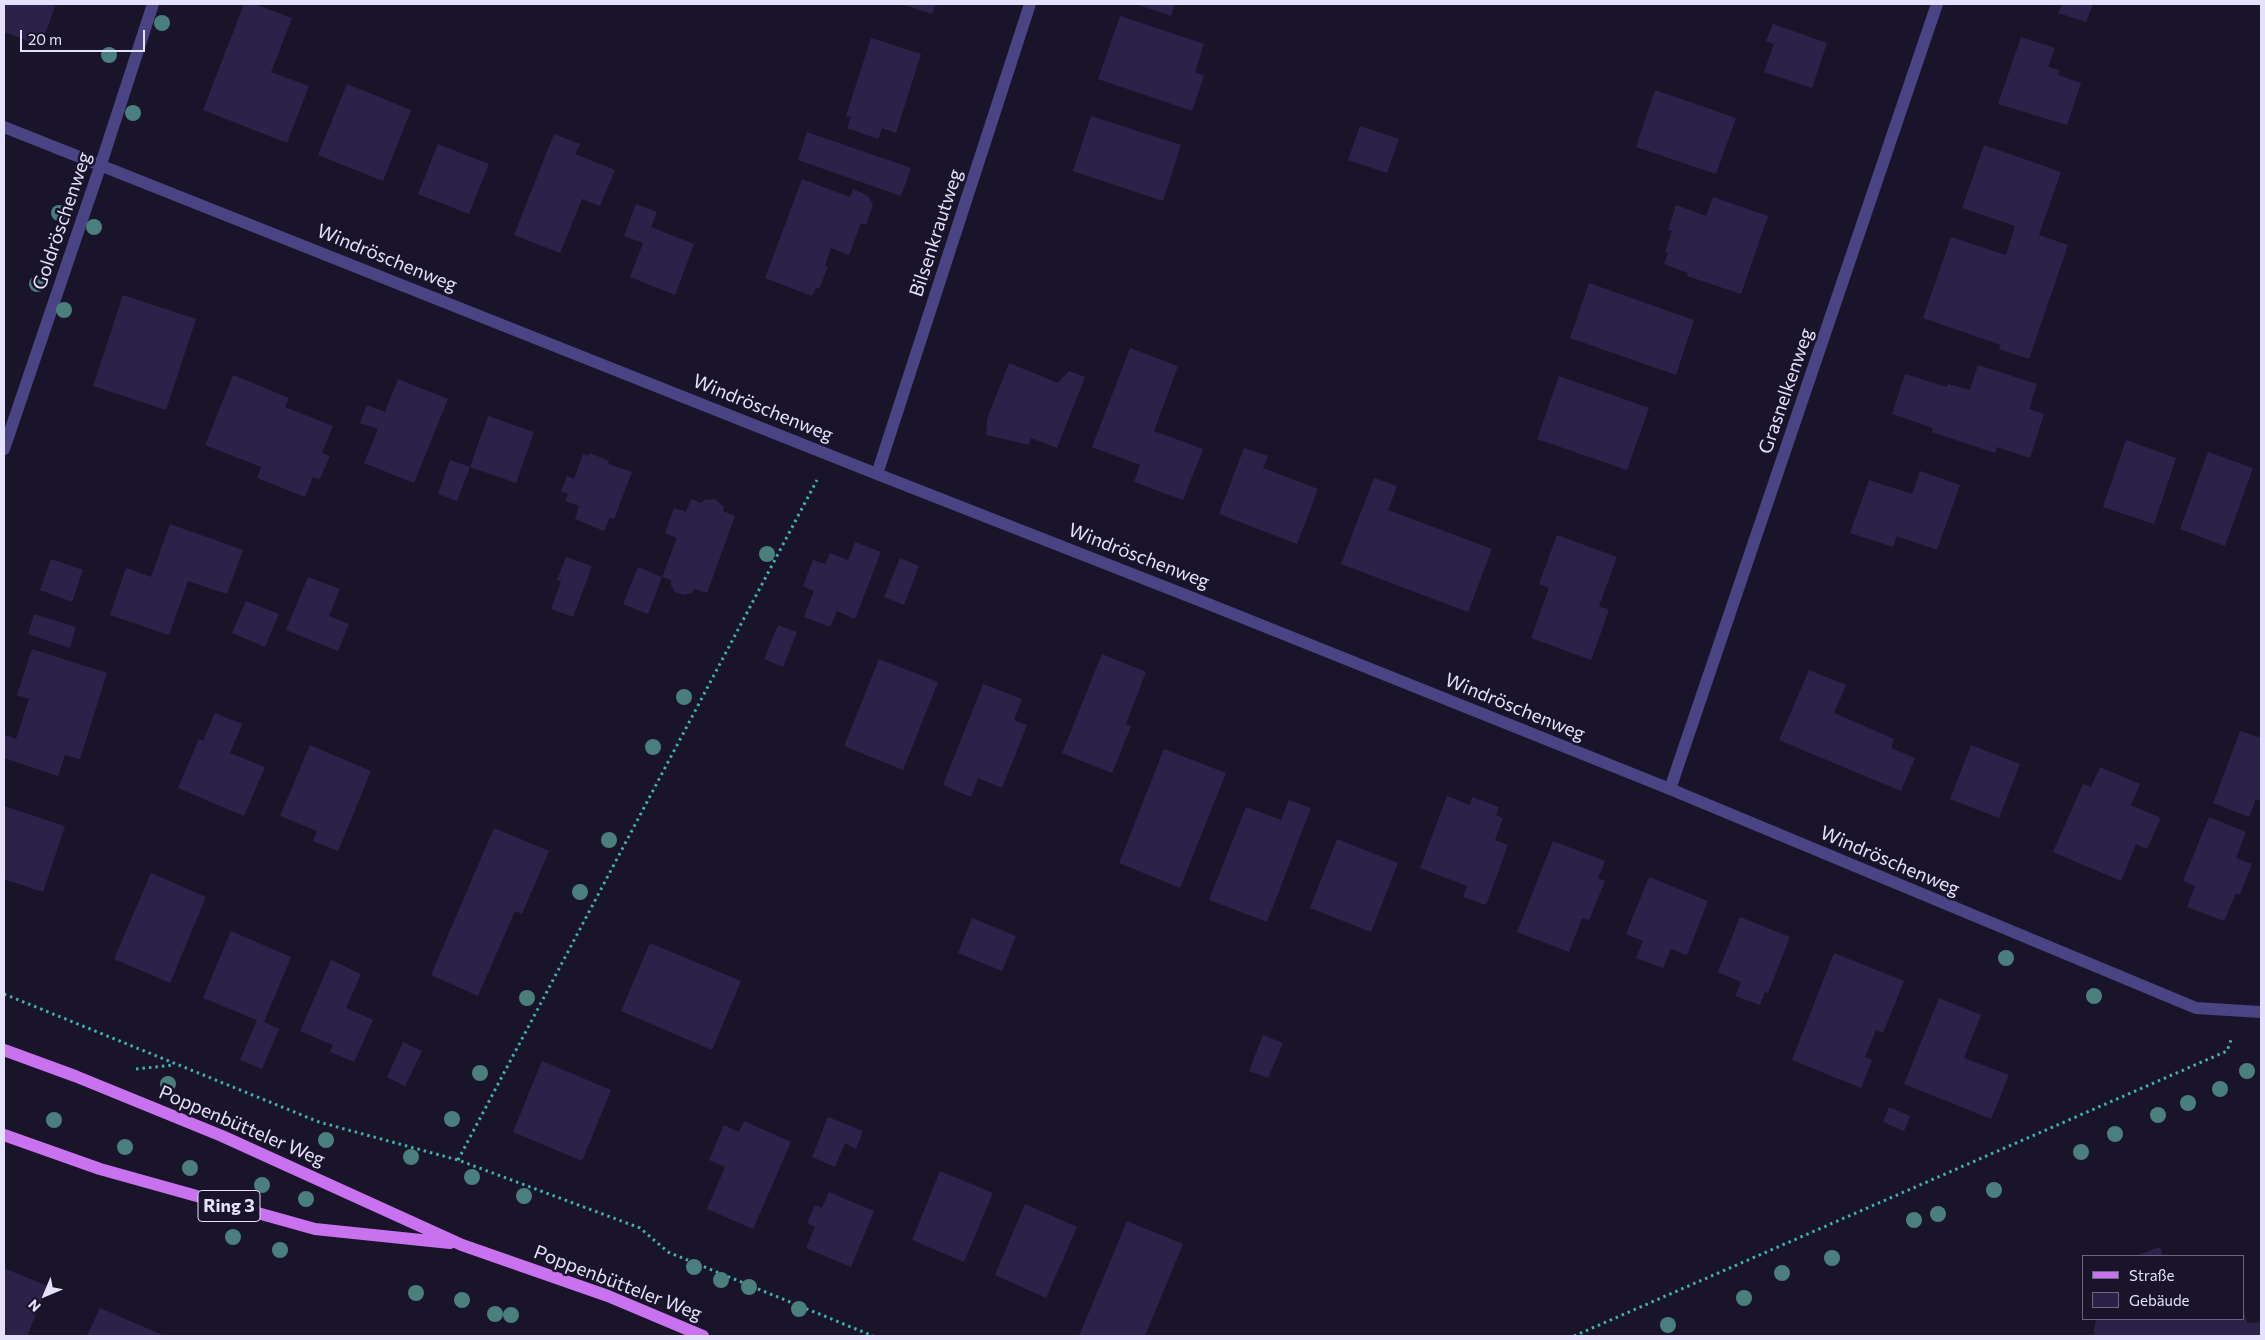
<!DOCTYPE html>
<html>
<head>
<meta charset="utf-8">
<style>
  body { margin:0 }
  #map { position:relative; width:2265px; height:1340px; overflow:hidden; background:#19142a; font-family:Commissioner,sans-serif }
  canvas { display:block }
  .frame { position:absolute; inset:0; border:5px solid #e5e0fc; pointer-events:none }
  .legend { position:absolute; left:2082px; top:1255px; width:162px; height:65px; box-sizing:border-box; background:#19142a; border:1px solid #6b667e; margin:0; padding:6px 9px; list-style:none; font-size:15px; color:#e5e0fc }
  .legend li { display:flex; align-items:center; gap:10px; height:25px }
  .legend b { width:25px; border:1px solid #6b667e }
  .north { position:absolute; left:20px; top:1270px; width:50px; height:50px; -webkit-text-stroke:4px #19142a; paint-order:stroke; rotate:225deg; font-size:14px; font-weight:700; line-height:20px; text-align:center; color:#e5e0fc }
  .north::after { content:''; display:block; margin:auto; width:18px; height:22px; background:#e5e0fc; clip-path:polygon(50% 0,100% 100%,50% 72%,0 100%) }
  .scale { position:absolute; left:20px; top:30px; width:125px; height:22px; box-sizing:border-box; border:2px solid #e5e0fc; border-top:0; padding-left:6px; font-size:15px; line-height:18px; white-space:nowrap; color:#e5e0fc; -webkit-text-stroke:4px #19142a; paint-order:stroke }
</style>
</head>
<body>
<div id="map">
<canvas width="2265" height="1340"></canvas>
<div class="frame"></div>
<ul class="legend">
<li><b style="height:6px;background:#c972f0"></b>Straße</li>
<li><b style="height:14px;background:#2c2249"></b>Gebäude</li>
</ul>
<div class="north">N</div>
<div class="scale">20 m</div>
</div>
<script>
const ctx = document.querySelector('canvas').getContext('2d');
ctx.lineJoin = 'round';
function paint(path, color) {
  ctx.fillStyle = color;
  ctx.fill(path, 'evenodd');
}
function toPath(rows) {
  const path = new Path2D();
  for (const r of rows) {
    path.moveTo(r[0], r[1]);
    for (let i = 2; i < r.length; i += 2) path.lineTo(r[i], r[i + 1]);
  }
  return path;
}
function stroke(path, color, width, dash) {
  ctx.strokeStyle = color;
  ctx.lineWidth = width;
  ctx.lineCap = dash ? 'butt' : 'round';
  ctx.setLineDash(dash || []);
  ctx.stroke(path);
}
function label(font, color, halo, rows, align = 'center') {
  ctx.font = font + ' Commissioner,sans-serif';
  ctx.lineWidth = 5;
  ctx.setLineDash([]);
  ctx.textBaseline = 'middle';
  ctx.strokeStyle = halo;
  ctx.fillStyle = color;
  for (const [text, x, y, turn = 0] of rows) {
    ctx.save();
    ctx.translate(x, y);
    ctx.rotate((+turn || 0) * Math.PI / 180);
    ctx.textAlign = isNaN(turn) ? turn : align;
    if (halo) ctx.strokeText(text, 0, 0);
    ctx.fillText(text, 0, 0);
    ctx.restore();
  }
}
const building = toPath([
  [4,4,48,4,55,6,41,46,4,32],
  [244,4,254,4,292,18,271,72,309,86,287,143,203,110],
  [901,4,936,4,932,14],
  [1136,4,1175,4,1171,16],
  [2062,4,2093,4,2086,22,2058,13],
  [1120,16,1204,44,1195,72,1204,76,1192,111,1098,79],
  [1773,24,1827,43,1812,88,1764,72,1774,44,1766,41],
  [2021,37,2055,48,2048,67,2060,70,2058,75,2081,83,2067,125,1998,104],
  [871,38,921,54,896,133,882,128,878,139,847,128,851,117,846,116],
  [347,84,411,110,383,181,318,155],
  [1655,90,1736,118,1716,174,1636,147],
  [1091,116,1181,145,1163,201,1073,171],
  [1360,126,1399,139,1387,173,1348,160],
  [807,132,911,168,901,196,798,160],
  [554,134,580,144,575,154,615,170,600,206,582,199,560,253,514,235],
  [438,144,489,164,469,214,418,194],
  [1984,145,2061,172,2039,235,2068,245,2029,359,1999,349,2001,345,1923,318,1951,237,2006,255,2015,226,1962,208],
  [802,179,850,197,853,189,868,196,873,205,866,225,861,223,849,255,831,248,825,265,828,267,819,289,816,288,812,296,765,278],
  [1713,197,1768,216,1741,294,1687,276,1688,273,1664,264,1668,253,1665,252,1672,231,1668,230,1676,205,1706,216],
  [636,204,657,212,651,227,694,244,675,295,630,277,643,243,624,236],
  [1589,283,1694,320,1676,375,1570,338],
  [123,295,196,319,166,410,93,386],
  [1130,348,1178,366,1154,431,1203,449,1183,500,1134,482,1140,465,1092,447],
  [1009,363,1058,383,1069,371,1085,377,1057,448,1031,438,1029,445,986,435,987,419],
  [1978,365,2037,384,2029,409,2044,414,2030,458,1997,447,1995,453,1932,432,1933,428,1892,414,1905,374,1947,387,1948,384,1970,390],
  [233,375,289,398,285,407,333,426,322,453,330,456,320,479,313,477,305,497,257,478,261,467,205,445],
  [1559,376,1649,408,1627,470,1537,439],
  [398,379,448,399,414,483,364,463,378,429,360,423,367,405,385,412],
  [488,416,534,432,516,483,470,467,457,501,438,494,450,460,470,467],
  [2126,440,2176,458,2154,524,2103,507],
  [1244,448,1268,456,1263,468,1318,489,1297,544,1219,514],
  [2208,452,2253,468,2225,546,2180,529],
  [590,453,609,461,608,464,632,472,614,519,610,517,604,531,575,519,579,506,565,501,568,494,561,491,567,476,574,479,583,454,588,456],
  [1920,471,1960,485,1937,550,1897,536,1893,547,1850,533,1869,480,1912,494],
  [1374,478,1397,486,1388,510,1492,549,1468,612,1341,564],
  [691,499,702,503,704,500,715,499,724,507,723,511,735,516,707,593,695,589,692,593,683,595,675,592,671,585,671,580,662,577,677,538,665,533,674,508,686,512],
  [170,524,243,550,227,594,188,581,169,635,110,615,126,568,151,577],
  [1557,535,1617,557,1599,606,1609,610,1591,660,1531,638,1549,588,1539,584],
  [855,542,881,552,855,619,837,611,830,627,804,617,814,591,803,586,813,560,825,564,830,553,848,560],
  [566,557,592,566,573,617,551,609,561,581,557,580],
  [900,558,919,566,904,605,884,597],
  [51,559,83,570,72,602,40,590],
  [638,567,662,577,648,614,623,604],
  [308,577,340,589,329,616,349,624,338,651,286,630],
  [246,601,279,614,265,647,232,633],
  [34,614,76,627,70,648,28,634],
  [778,625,797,632,783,667,764,659],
  [32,649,107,673,80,759,65,755,58,776,4,758,5,735,16,739,29,699,17,695],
  [1102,654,1146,672,1126,724,1131,726,1112,773,1062,753],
  [879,659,938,682,903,770,844,746],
  [1809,670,1846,685,1834,713,1894,739,1891,748,1915,758,1901,791,1779,740],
  [983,684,1022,699,1014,720,1027,725,1002,788,978,778,971,797,943,785],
  [215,713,242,724,230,753,265,767,244,816,178,788,199,739,203,741],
  [2240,731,2261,738,2261,801,2256,799,2249,817,2213,803],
  [310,745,371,771,338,851,313,841,317,831,280,816],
  [1971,745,2020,764,1999,818,1950,799],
  [1164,749,1226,773,1180,888,1119,863],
  [2100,767,2140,784,2131,805,2161,818,2147,849,2136,844,2121,881,2053,852,2083,784,2091,787],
  [1447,796,1470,805,1472,797,1499,807,1496,815,1503,818,1495,840,1508,845,1486,905,1463,897,1467,886,1420,868],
  [1289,800,1311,808,1267,922,1209,900,1246,807,1281,820],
  [4,806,65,826,43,892,4,879],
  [2209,817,2246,832,2236,858,2252,864,2240,895,2236,893,2224,921,2187,907,2195,886,2183,881],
  [494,828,549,851,522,914,515,911,478,996,431,975],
  [1337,839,1398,863,1371,932,1310,908],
  [1553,841,1605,861,1598,878,1605,881,1589,920,1582,918,1569,952,1517,932],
  [151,873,206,897,170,983,114,959],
  [1649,877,1708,901,1687,955,1671,949,1663,968,1636,958,1643,941,1626,934],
  [1740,917,1790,937,1768,993,1765,992,1760,1005,1735,996,1741,982,1718,972],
  [972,918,1016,936,1002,971,958,953],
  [231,931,291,957,264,1022,279,1029,262,1069,240,1060,257,1020,203,998],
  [650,943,741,981,712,1050,621,1011],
  [1834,953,1904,981,1883,1033,1876,1030,1865,1057,1872,1060,1861,1088,1792,1060],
  [331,960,361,974,346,1008,373,1020,354,1062,330,1052,333,1045,300,1031],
  [1939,998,1981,1015,1964,1058,2009,1075,1991,1119,1904,1084],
  [1263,1035,1283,1043,1268,1078,1249,1071],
  [403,1042,422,1051,405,1086,387,1077],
  [542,1061,611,1090,582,1161,513,1132],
  [1889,1107,1910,1116,1904,1131,1883,1122],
  [828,1117,863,1131,856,1149,845,1143,835,1167,812,1157],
  [744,1121,791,1142,753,1229,707,1209,725,1167,709,1160,724,1125,739,1132],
  [940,1171,993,1193,964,1262,912,1240],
  [829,1192,874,1211,851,1267,806,1248,815,1227,807,1223,815,1205,822,1208],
  [1025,1204,1077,1227,1046,1298,995,1275],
  [1127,1221,1183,1244,1145,1336,1079,1336],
  [2160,1247,2163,1256,2135,1256],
  [4,1268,47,1286,27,1336,4,1336],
  [100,1308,165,1336,87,1336],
  [2244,1312,2247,1323,2261,1322,2261,1336,2095,1336,2094,1331,2096,1319,2244,1319]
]);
const path = toPath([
  [4,994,319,1122,458,1160,640,1228,668,1252,873,1336],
  [136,1069,174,1065],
  [458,1160,817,480],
  [1574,1336,2227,1051,2232,1037]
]);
const minor = toPath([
  [4,127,877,474,1211,605,1670,789,2196,1008,2261,1012],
  [4,449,101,164,153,4],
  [877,474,1030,4],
  [1670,789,1937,4]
]);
const primary = toPath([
  [4,1050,75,1076,222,1136,462,1245,608,1296,703,1336],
  [4,1135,100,1169,315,1229,450,1243]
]);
const trees = [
  [162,23],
  [109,55],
  [133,113],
  [59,213],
  [94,227],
  [37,284],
  [64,310],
  [767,554],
  [684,697],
  [653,747],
  [609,840],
  [580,892],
  [2006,958],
  [2094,996],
  [527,998],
  [2247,1071],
  [480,1073],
  [168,1084],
  [2220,1089],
  [2188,1103],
  [2158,1115],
  [452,1119],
  [54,1120],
  [2115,1134],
  [326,1140],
  [125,1147],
  [2081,1152],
  [411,1157],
  [190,1168],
  [472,1177],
  [262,1185],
  [1994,1190],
  [524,1196],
  [306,1199],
  [1938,1214],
  [1914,1220],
  [233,1237],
  [280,1250],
  [1832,1258],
  [694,1267],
  [1782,1273],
  [721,1280],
  [749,1287],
  [416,1293],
  [1744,1298],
  [462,1300],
  [799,1309],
  [495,1314],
  [511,1315],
  [1668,1325]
];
const shields = [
  [229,1206,62]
];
const shieldNames = [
  ["Ring 3",229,1206]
];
const streetNames = [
  ["Goldröschenweg",62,221,-71],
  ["Bilsenkrautweg",936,233,-72],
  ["Windröschenweg",387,258,22],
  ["Grasnelkenweg",1786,391,-71],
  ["Windröschenweg",763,408,22],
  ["Windröschenweg",1139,556,21],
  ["Windröschenweg",1515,707,22],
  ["Windröschenweg",1890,861,23],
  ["Poppenbütteler Weg",242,1126,23],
  ["Poppenbütteler Weg",618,1283,21]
];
paint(building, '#2c2249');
stroke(path, '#3eb1b1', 3, [2.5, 4]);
stroke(minor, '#4a4484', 12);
stroke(primary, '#c972f0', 12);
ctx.fillStyle = '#4a7f7e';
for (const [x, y] of trees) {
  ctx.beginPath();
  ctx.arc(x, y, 8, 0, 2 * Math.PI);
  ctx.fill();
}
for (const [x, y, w] of shields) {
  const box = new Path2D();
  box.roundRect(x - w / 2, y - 15.5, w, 31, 4);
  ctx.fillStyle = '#19142a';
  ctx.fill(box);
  stroke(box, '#e5e0fc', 1);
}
label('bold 18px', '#e5e0fc', null, shieldNames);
label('19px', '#e5e0fc', '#19142a', streetNames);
</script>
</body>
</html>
